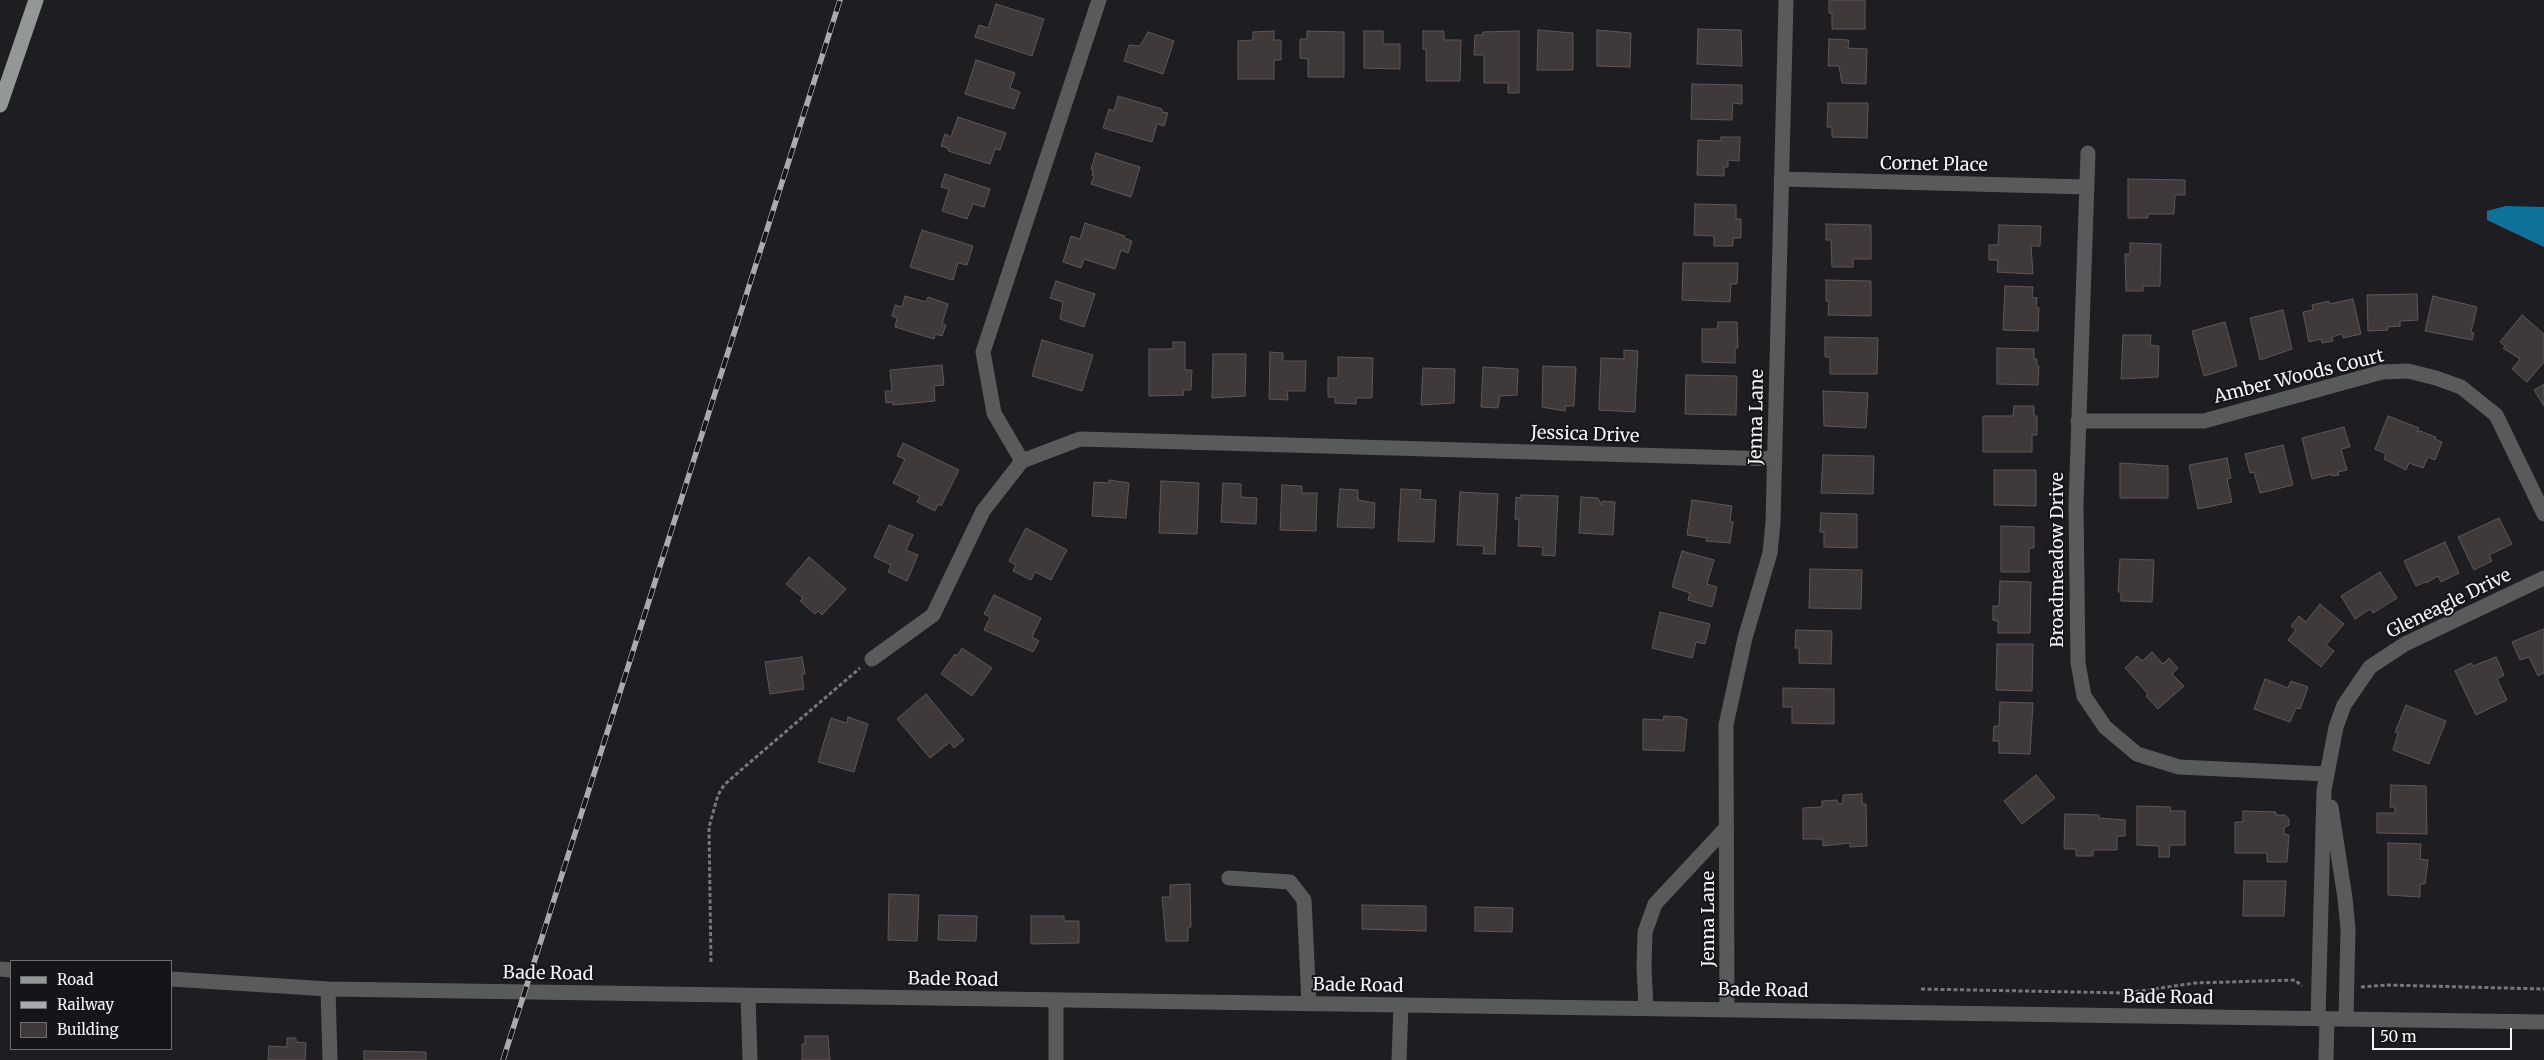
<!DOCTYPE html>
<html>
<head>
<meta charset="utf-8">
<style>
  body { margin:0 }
  #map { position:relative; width:2544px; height:1060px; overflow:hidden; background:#1e1d22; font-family:Merriweather,serif }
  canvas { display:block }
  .legend { position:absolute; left:10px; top:960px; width:162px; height:90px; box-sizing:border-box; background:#151418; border:1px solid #6f6e71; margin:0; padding:6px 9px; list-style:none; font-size:15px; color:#f5f4f7 }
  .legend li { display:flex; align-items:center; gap:10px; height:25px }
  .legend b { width:25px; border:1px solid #6f6e71 }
  .scale { position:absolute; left:2372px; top:1028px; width:140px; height:22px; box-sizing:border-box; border:2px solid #f5f4f7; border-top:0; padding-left:6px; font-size:15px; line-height:18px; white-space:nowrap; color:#f5f4f7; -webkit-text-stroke:4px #151418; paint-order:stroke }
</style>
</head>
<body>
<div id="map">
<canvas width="2544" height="1060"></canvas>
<ul class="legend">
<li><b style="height:6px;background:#929895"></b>Road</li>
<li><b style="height:6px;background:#abaaad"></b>Railway</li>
<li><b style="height:14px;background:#403939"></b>Building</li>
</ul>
<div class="scale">50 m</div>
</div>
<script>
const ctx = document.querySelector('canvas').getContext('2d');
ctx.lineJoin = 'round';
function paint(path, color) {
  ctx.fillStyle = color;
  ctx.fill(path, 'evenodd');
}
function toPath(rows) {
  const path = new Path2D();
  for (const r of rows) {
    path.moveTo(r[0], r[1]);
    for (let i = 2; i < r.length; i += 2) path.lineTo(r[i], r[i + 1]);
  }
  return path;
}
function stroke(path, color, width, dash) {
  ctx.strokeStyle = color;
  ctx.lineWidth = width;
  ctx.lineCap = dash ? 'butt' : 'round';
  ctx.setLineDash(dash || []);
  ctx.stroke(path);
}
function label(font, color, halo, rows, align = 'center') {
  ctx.font = font + ' Merriweather,serif';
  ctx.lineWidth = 4;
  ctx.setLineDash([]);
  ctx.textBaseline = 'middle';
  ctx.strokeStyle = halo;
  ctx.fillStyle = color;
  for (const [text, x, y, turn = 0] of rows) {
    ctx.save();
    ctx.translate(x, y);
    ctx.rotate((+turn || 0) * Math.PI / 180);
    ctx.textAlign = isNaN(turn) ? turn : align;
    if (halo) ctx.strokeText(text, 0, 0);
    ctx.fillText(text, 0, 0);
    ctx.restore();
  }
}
const water = toPath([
  [2506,206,2544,207,2544,247,2487,220,2487,211]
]);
const building = toPath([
  [1829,0,1865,0,1865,29,1832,29,1832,13,1829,13,1829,0],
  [996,4,1044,19,1032,56,975,37,979,25,988,28,996,4],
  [1698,29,1741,30,1742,66,1697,64,1698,29],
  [1538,30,1573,33,1573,70,1537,70,1538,30],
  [1597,30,1631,33,1630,67,1597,66,1597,30],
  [1274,31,1274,40,1281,40,1281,60,1274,60,1274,79,1238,79,1238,41,1253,40,1253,32,1274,31],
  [1307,31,1344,32,1344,77,1308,77,1308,59,1300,58,1300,39,1307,39,1307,31],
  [1364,31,1383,31,1383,44,1400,44,1400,69,1364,68,1364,31],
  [1423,31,1444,31,1444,40,1461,40,1460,81,1426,81,1426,49,1423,49,1423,31],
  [1519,31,1519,93,1508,93,1508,83,1484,83,1484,55,1474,55,1475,35,1483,35,1483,32,1519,31],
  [1148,32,1174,41,1163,74,1124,61,1129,45,1140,46,1148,32],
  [1829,39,1849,40,1848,48,1867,49,1866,84,1842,83,1839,66,1828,66,1829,39],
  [976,60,1015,73,1010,88,1020,92,1014,109,965,94,976,60],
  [1692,84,1742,85,1742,104,1733,103,1732,120,1691,119,1692,84],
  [1118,96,1162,109,1162,112,1168,113,1164,126,1157,124,1152,142,1103,128,1109,109,1114,111,1118,96],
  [1828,103,1868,103,1867,138,1832,137,1832,127,1827,127,1828,103],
  [958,117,1006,133,1000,150,995,149,990,164,948,151,948,148,941,146,945,134,951,137,958,117],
  [1721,137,1740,137,1739,161,1728,160,1728,167,1724,167,1724,176,1697,175,1698,140,1721,141,1721,137],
  [1096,153,1140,167,1131,197,1091,184,1094,176,1092,175,1093,170,1091,169,1096,153],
  [945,174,990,189,984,207,973,204,967,219,942,211,949,189,941,187,945,174],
  [2128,179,2185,180,2185,195,2175,195,2174,214,2148,214,2148,218,2128,218,2128,179],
  [1695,204,1736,205,1736,219,1741,219,1741,238,1733,238,1733,246,1714,246,1714,236,1694,235,1695,204],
  [1085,223,1125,236,1124,238,1132,241,1128,253,1121,250,1115,269,1084,259,1081,268,1063,262,1071,236,1080,239,1085,223],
  [1826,224,1871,225,1871,259,1853,259,1853,267,1832,267,1831,240,1826,240,1826,224],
  [1999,225,2041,226,2040,246,2031,246,2033,274,1997,272,1998,260,1989,260,1989,245,1998,245,1999,225],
  [922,230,973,246,967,265,958,263,953,280,910,267,922,230],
  [2130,243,2161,244,2160,286,2143,286,2143,291,2126,291,2125,254,2130,254,2130,243],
  [1683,263,1738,263,1737,284,1731,284,1730,302,1682,300,1683,263],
  [1826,280,1871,281,1871,316,1828,315,1829,301,1826,301,1826,280],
  [1056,281,1095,294,1084,327,1060,319,1063,302,1050,298,1056,281],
  [2005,286,2033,287,2032,297,2037,298,2036,307,2039,308,2038,331,2003,330,2005,286],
  [2417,294,2418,320,2400,321,2400,326,2387,327,2388,330,2368,331,2367,295,2417,294],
  [905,296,926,302,928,297,948,304,942,324,946,325,942,336,935,334,934,339,895,327,897,318,892,316,895,305,902,307,905,296],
  [2433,296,2477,307,2471,332,2474,333,2472,340,2425,331,2433,296],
  [2353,299,2361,334,2343,338,2342,334,2332,337,2333,341,2322,343,2321,339,2309,342,2303,312,2313,310,2312,305,2329,301,2329,304,2353,299],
  [2283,310,2292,349,2260,360,2250,318,2283,310],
  [2522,315,2544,334,2544,362,2527,382,2512,369,2520,359,2503,348,2505,346,2500,342,2522,315],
  [1718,322,1737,322,1738,348,1735,348,1735,363,1702,362,1702,329,1717,329,1718,322],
  [2225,322,2237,366,2204,376,2192,331,2225,322],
  [2123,335,2151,335,2150,345,2159,346,2158,377,2121,379,2123,335],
  [1825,337,1878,338,1877,374,1830,374,1830,357,1825,357,1825,337],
  [1042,340,1093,355,1082,391,1032,376,1042,340],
  [1173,342,1185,342,1185,370,1192,370,1191,390,1183,390,1184,395,1149,396,1149,349,1173,349,1173,342],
  [1997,348,2034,349,2034,359,2037,359,2037,366,2039,366,2038,385,1997,384,1997,348],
  [1624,350,1638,351,1635,412,1599,410,1601,358,1624,359,1624,350],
  [1270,352,1283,353,1283,361,1306,361,1305,391,1287,391,1288,400,1269,399,1270,352],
  [1213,354,1246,354,1245,396,1212,398,1213,354],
  [1338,357,1373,358,1372,398,1356,398,1356,404,1335,403,1335,397,1328,397,1328,378,1338,378,1338,357],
  [942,365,944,385,934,386,935,401,893,405,893,402,886,403,885,391,892,391,890,370,942,365],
  [1543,366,1576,367,1574,406,1565,406,1565,411,1542,407,1543,366],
  [1483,367,1518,369,1517,395,1500,396,1498,408,1481,407,1483,367],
  [1423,368,1455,369,1454,403,1421,405,1423,368],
  [1686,375,1737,376,1736,415,1685,414,1686,375],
  [2544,384,2544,406,2534,390,2544,384],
  [1823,391,1868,393,1866,428,1824,426,1823,391],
  [2014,406,2034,406,2034,416,2037,416,2037,435,2032,435,2032,452,1983,452,1983,416,2013,416,2014,406],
  [2388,416,2419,428,2417,432,2420,431,2436,437,2435,439,2442,442,2435,460,2428,457,2423,468,2409,463,2406,470,2384,459,2386,454,2375,449,2388,416],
  [2344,427,2350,447,2341,449,2347,470,2338,472,2339,475,2332,476,2332,474,2312,479,2302,438,2344,427],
  [903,443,959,470,941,506,938,504,935,511,917,502,920,496,893,483,905,459,897,456,903,443],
  [2283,445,2293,485,2260,493,2254,472,2250,473,2245,454,2283,445],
  [1823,455,1874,456,1873,494,1821,493,1823,455],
  [2227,458,2231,478,2227,479,2232,502,2198,509,2189,465,2227,458],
  [2120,463,2168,466,2168,498,2120,498,2120,463],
  [1994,470,2036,470,2036,506,1994,505,1994,470],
  [1109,480,1129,483,1126,518,1092,516,1094,482,1109,483,1109,480],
  [1161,481,1199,483,1197,534,1159,533,1161,481],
  [1223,483,1241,484,1241,497,1257,498,1256,524,1221,522,1223,483],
  [1282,485,1302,486,1302,493,1317,493,1316,531,1280,530,1282,485],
  [1340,489,1358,490,1358,500,1375,503,1374,528,1337,527,1340,489],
  [1401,489,1421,490,1420,499,1436,500,1434,542,1398,541,1401,489],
  [1460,492,1498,494,1495,554,1483,554,1484,546,1457,545,1460,492],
  [1521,495,1558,496,1555,556,1542,555,1543,547,1518,546,1519,519,1515,519,1516,497,1521,498,1521,495],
  [1581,497,1598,498,1602,506,1602,501,1615,502,1613,535,1579,533,1581,497],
  [1692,500,1732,506,1730,521,1733,522,1730,543,1706,541,1707,538,1687,535,1692,500],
  [1821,513,1857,514,1857,548,1824,547,1824,532,1820,532,1821,513],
  [2499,518,2512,544,2489,555,2492,561,2474,570,2458,537,2499,518],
  [889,525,913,535,906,550,918,555,907,581,888,572,891,565,874,557,889,525],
  [2001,526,2034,527,2034,548,2029,548,2029,572,2001,572,2001,526],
  [1026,528,1067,550,1051,580,1035,572,1031,580,1013,571,1016,565,1009,561,1026,528],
  [2445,542,2459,573,2441,582,2438,576,2426,583,2425,582,2416,586,2404,561,2445,542],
  [1682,551,1714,560,1707,584,1717,587,1712,607,1688,600,1690,593,1672,587,1682,551],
  [809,557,846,589,822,615,818,611,815,614,800,601,803,598,786,584,809,557],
  [2120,559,2154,560,2152,602,2121,601,2121,592,2118,592,2120,559],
  [1810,569,1862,570,1861,609,1809,608,1810,569],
  [2380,572,2397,598,2373,613,2370,609,2355,619,2341,596,2380,572],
  [2000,581,2031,582,2030,633,1998,633,1998,621,1993,620,1993,606,1999,606,2000,581],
  [994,595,1041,618,1032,637,1039,641,1033,652,984,630,990,617,984,614,994,595],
  [2320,604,2344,624,2326,645,2334,651,2321,667,2288,640,2296,630,2291,626,2299,616,2306,622,2320,604],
  [1660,612,1710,624,1705,644,1696,642,1692,658,1652,648,1660,612],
  [2544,629,2544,673,2538,676,2529,657,2520,660,2512,642,2544,629],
  [1796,630,1832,631,1831,664,1799,663,1799,648,1795,648,1796,630],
  [1997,644,2033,644,2032,691,1996,690,1997,644],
  [962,648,992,668,972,696,941,674,955,654,957,656,962,648],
  [2152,652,2163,664,2169,658,2178,668,2172,674,2184,686,2158,709,2146,696,2148,694,2125,668,2137,656,2142,661,2152,652],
  [802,657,805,674,802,674,804,689,770,694,765,662,802,657],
  [2496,657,2504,675,2497,679,2507,700,2476,715,2455,671,2471,663,2473,666,2496,657],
  [2265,679,2288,688,2291,681,2308,687,2300,709,2296,708,2290,722,2254,709,2265,679],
  [1783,688,1834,689,1834,724,1792,723,1792,707,1783,707,1783,688],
  [926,694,964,740,954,748,950,742,930,758,897,719,926,694],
  [2000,702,2033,703,2030,754,1999,753,1999,741,1993,741,1994,726,1999,726,2000,702],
  [2406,705,2446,721,2429,764,2393,750,2398,733,2395,732,2406,705],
  [1664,716,1683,717,1683,719,1687,719,1684,751,1643,750,1643,719,1663,720,1664,716],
  [848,717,868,724,854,772,818,762,831,718,847,723,848,717],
  [2036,775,2055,798,2022,824,2004,801,2036,775],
  [2391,785,2426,786,2427,834,2377,833,2377,813,2395,813,2395,807,2390,807,2391,785],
  [1862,794,1862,804,1866,804,1867,846,1850,847,1850,843,1823,846,1823,839,1803,839,1803,808,1822,807,1822,801,1837,800,1838,804,1843,803,1843,795,1862,794],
  [2137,806,2171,807,2170,811,2185,811,2185,845,2170,845,2169,857,2159,857,2159,846,2137,845,2137,806],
  [2243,811,2276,812,2276,815,2285,815,2289,819,2289,825,2284,828,2284,834,2289,835,2287,862,2267,862,2267,853,2235,853,2235,822,2243,822,2243,811],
  [2065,814,2099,815,2099,818,2125,820,2125,836,2117,836,2117,850,2093,850,2093,856,2076,856,2076,849,2064,849,2065,814],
  [2388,843,2421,844,2420,859,2428,860,2425,884,2420,884,2420,897,2388,895,2388,843],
  [2244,881,2286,881,2284,916,2243,916,2244,881],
  [1190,884,1191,927,1188,927,1188,941,1166,941,1162,897,1170,897,1170,885,1190,884],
  [889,894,919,895,917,941,888,940,889,894],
  [1362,905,1426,906,1426,931,1362,929,1362,905],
  [1475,907,1513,908,1512,932,1475,931,1475,907],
  [939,915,977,916,976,941,938,940,939,915],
  [1031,916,1064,916,1064,921,1079,921,1079,943,1031,944,1031,916],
  [805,1036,828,1036,830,1060,802,1060,802,1044,805,1044,805,1036],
  [287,1038,296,1038,296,1042,306,1043,305,1060,268,1060,269,1046,287,1047,287,1038],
  [364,1051,426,1052,426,1060,364,1060,364,1051]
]);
const path = toPath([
  [711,962,709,827,718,795,724,785,741,770,860,668],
  [2361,987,2388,985,2544,989],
  [1921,989,2126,993,2195,983,2295,980,2302,986]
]);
const minor = toPath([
  [2088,153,2076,504,2078,663,2084,696,2105,727,2137,754,2179,767,2326,774],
  [1781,179,2087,187],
  [2078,421,2204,421,2382,372,2408,371,2436,378,2461,387,2496,415,2544,514],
  [1022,461,994,413,983,352,1099,0],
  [872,659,933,615,983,511,1022,461,1080,439,1775,459],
  [2331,807,2345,898,2348,929,2346,1019],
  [1229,878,1290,882,1304,900,1309,1004],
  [0,969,11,970],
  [171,979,328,989,2544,1022],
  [328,989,330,1060],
  [748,996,750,1060],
  [1646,1008,1644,968,1645,932,1655,904,1726,828],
  [1727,1010,1726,725,1745,638,1770,553,1773,523,1786,0],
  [2318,1019,2324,790,2336,727,2344,705,2370,667,2405,644,2544,578],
  [1056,1060,1056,1000],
  [1399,1060,1401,1005],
  [2326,1060,2327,1019]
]);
const major = toPath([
  [0,105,36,0]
]);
const rail = toPath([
  [503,1060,840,0]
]);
const streetNames = [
  ["Cornet Place",1934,165,1],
  ["Amber Woods Court",2299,377,-14],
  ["Jenna Lane",1757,417,-89],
  ["Jessica Drive",1585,435,2],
  ["Broadmeadow Drive",2058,560,-90],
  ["Gleneagle Drive",2449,604,-26],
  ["Jenna Lane",1709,919,-90],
  ["Bade Road",548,974,1],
  ["Bade Road",953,980,1],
  ["Bade Road",1358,986,1],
  ["Bade Road",1763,991,1],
  ["Bade Road",2168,998,1]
];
paint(water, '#0d7199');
paint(building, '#403939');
stroke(building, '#5e5756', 1);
stroke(path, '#78777b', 3, [4, 2.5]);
stroke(minor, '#585b59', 15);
stroke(major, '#929895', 15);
stroke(rail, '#abaaad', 5.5);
stroke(rail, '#151418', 4, [11]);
label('18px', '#f5f4f7', '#151418', streetNames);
</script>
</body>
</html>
